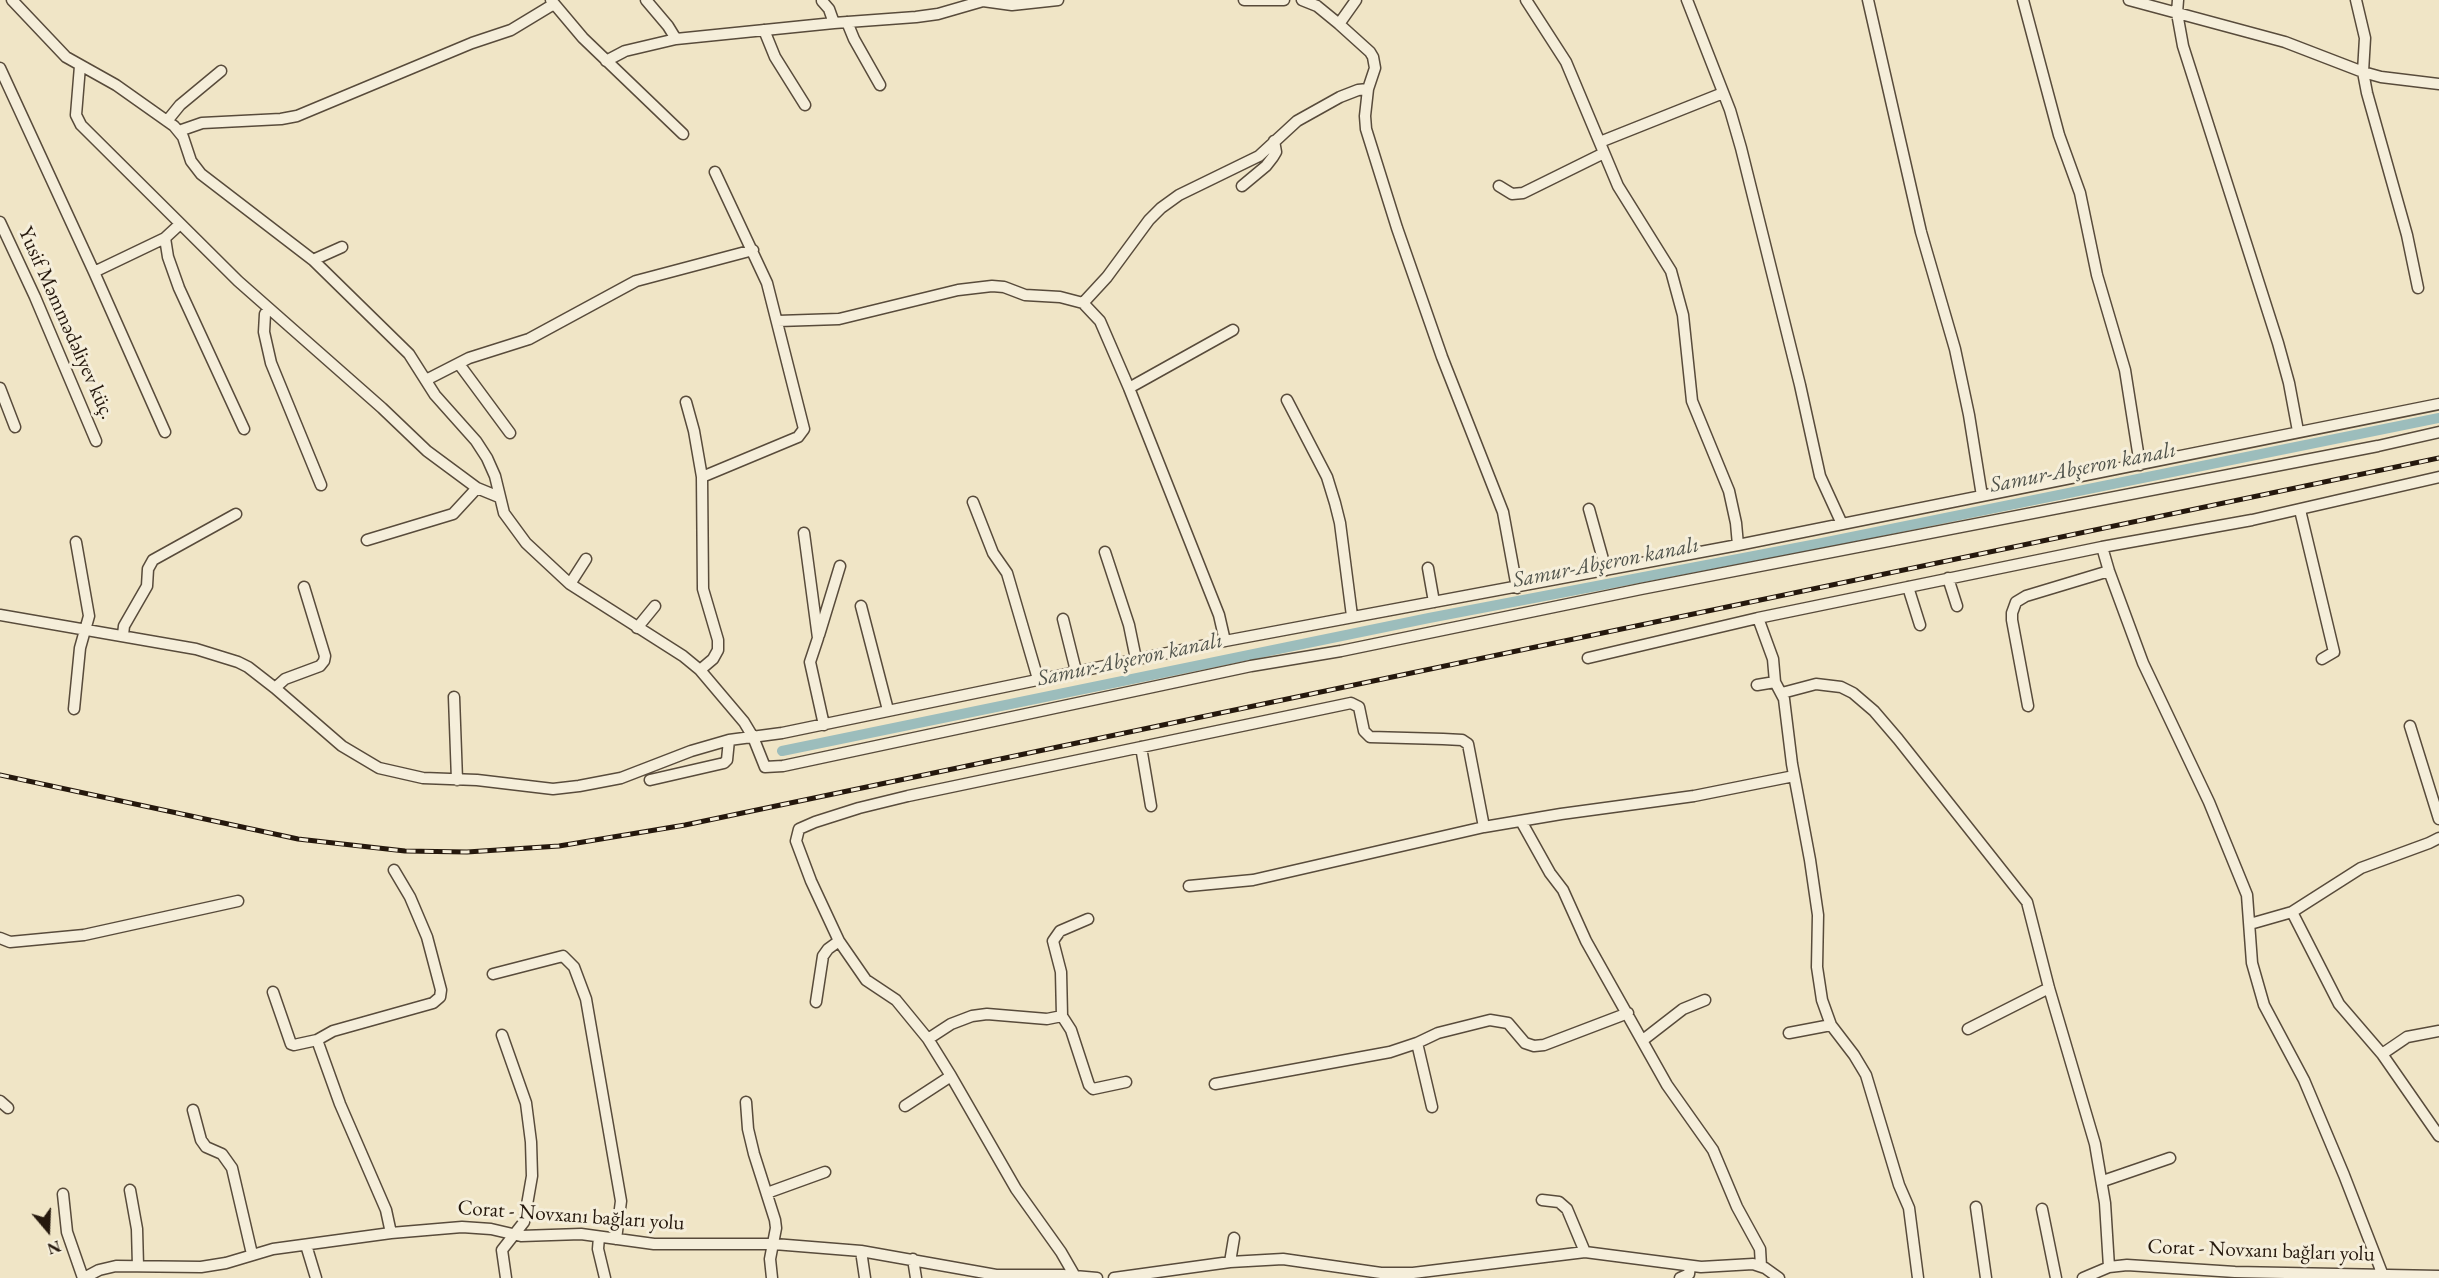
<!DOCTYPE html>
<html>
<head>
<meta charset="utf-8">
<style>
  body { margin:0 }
  #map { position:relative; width:2439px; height:1278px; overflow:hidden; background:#f0e5c6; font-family:"EB Garamond",serif }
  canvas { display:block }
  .north { position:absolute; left:18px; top:1200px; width:60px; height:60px; -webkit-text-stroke:4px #f5eeda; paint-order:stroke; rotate:161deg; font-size:16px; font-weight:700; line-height:24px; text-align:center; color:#25180d }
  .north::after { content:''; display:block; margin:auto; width:21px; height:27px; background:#25180d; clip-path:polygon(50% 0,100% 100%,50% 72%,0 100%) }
</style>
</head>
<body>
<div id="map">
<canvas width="2439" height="1278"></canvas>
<div class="north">N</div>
</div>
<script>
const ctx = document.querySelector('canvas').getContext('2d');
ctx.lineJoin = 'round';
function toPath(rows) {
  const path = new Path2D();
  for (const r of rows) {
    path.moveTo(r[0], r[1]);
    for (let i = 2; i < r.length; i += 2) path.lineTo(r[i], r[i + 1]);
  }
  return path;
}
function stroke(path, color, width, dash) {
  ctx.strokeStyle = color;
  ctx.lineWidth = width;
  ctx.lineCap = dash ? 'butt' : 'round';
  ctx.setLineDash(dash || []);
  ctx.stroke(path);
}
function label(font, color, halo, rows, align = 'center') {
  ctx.font = font + ' "EB Garamond",serif';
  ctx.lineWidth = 6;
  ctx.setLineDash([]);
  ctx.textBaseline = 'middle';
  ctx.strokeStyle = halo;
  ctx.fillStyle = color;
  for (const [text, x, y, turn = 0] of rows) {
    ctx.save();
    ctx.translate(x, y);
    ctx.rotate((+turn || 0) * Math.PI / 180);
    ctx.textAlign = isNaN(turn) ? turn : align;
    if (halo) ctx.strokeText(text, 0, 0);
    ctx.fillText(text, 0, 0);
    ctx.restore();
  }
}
const canal = toPath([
  [782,751,1429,618,1822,543,2439,418]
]);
const minor = toPath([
  [12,0,66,57,116,85,174,126,183,137,191,161,201,174,313,260,409,354,435,395,476,441,487,458,495,476,504,513,526,543,570,584,683,656,700,670,744,722,753,737,765,767,783,766,1251,666,1341,651,1641,589,2378,446,2439,432],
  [551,0,583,38,683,134],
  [646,0,668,26,676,39],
  [1244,0,1284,0],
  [1302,0,1317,6,1339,24,1370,52,1373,57,1375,68,1368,89,1365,116,1366,129,1397,228,1442,357,1503,512,1517,588],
  [1526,0,1566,62,1618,186,1671,271,1683,315,1692,401,1729,491,1736,523,1738,545],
  [1687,0,1730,110,1741,148,1800,385,1820,476,1842,524],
  [1868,0,1921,232,1955,349,1969,415,1982,496],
  [2023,0,2059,135,2080,193,2097,275,2125,370,2140,465],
  [2129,0,2285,42,2363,72,2381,77,2439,84],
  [2178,0,2177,13,2183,46,2278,343,2289,383,2298,431],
  [2356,0,2365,38,2363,72,2367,93,2407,235,2418,288],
  [822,1,829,9,834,23],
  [847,22,854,39,880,85],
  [1339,24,1356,0],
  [764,30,775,57,805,105],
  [606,61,625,51,676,39,834,23,916,17,938,14,983,1,1012,5,1058,0],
  [80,66,76,115,81,125,238,281,382,408,427,451,477,488,499,497],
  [0,68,94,272,165,432],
  [167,121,180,105,221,71],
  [179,131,202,123,281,119,297,116,472,43,511,30,554,4],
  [1600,142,1723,93],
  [1242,186,1266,166,1273,157,1276,152,1274,141],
  [1499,186,1512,194,1523,193,1604,153],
  [0,222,35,297,96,441],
  [179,225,165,238,168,257,179,288,244,429],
  [313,260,342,247],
  [94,272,165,238],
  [1083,303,1107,277,1149,220,1161,208,1179,195,1259,156,1297,121,1340,97,1358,90,1368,89],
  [268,309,265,314,264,332,271,363,321,485],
  [778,321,839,319,958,290,992,286,1004,287,1025,295,1060,297,1083,303,1100,321,1129,388,1219,615,1225,641],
  [459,364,510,433],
  [426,380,469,358,529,339,636,281,753,250],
  [0,388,15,427],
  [1129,388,1233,330],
  [1287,400,1327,477,1335,503,1340,523,1352,616],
  [686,402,694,431,702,477,703,589,718,640,718,650,713,659,700,670],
  [702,477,798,437,804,429,767,283,715,172],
  [973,502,993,553,1007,573,1038,679],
  [1589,509,1606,570],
  [2300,510,2334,652,2322,659],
  [804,533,818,638,810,662,824,725],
  [367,540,453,514,477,488],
  [2102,547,2109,571,2143,663,2209,802,2247,895,2252,963,2264,1005,2304,1080,2344,1175,2384,1278],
  [1105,552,1129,625,1136,659],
  [1428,568,1434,602],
  [1948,578,1957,606],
  [570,584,586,559],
  [1908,587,1920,625],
  [861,606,888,710],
  [0,615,196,649,238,662,248,667,275,688,342,746,379,768,423,778,477,780,553,789,579,786,621,778,691,751,729,740,782,733,1225,641,1738,545,2439,404],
  [1063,619,1076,671],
  [637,628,655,606],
  [123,635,124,626,147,586,148,569,153,560,236,514],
  [819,635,840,566],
  [1588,658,1758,618],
  [1775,682,1773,659,1758,618,2102,547,2252,520,2439,477],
  [1757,685,1775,682,1784,699,1792,764,1810,860,1818,915,1817,967,1822,1000,1831,1025,1854,1055,1866,1075,1899,1185,1909,1208,1918,1278],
  [275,688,285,679,320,666,324,661,325,656,304,587],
  [1782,693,1816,684,1841,687,1853,693,1874,711,1898,739,2027,902,2049,988,2095,1144,2105,1203,2109,1267],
  [454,697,457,780],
  [2028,706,2012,620,2012,613,2016,602,2026,596,2109,571],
  [74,709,80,648,89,616,76,542],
  [2410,726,2439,819],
  [1141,747,1151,806],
  [650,780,724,763,727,760,729,740],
  [1521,821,1550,873,1563,890,1586,941,1667,1085,1713,1150,1737,1207,1760,1249,1761,1266],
  [1189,886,1253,880,1484,827,1561,814,1694,796,1794,776],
  [2292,912,2339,1004,2382,1054,2439,1136],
  [2250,924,2292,912,2361,868,2429,843,2439,838],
  [0,938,10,942,84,935,238,901],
  [493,974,563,956,574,967,586,999,621,1201,616,1239],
  [273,992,291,1044,294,1045,317,1040],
  [816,1002,823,956,828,949,839,941],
  [1062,1016,1071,1030,1089,1085,1093,1089,1126,1082],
  [1968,1029,2049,988],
  [1789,1033,1831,1025],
  [502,1035,526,1103,531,1142,532,1176,524,1222,502,1250,506,1278],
  [928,1039,951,1024,972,1016,987,1014,1047,1019,1062,1016,1061,972,1053,941,1060,931,1088,919],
  [1643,1040,1683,1009,1705,1000],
  [1417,1043,1432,1107],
  [2382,1054,2407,1037,2439,1031],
  [1215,1084,1390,1052,1417,1043,1438,1033,1490,1020,1508,1023,1525,1043,1534,1046,1544,1045,1628,1013],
  [0,1101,8,1108],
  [746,1102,748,1129,754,1154,775,1220,776,1228,770,1259,772,1278],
  [905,1106,951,1076],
  [193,1110,201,1140,206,1147,222,1154,232,1168,252,1254],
  [2103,1181,2170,1158],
  [130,1190,137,1229,138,1266],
  [767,1193,825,1172],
  [63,1194,67,1232,83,1278],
  [1542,1200,1559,1202,1567,1209,1585,1252],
  [1976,1207,1986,1278],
  [2042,1209,2056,1278],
  [391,1233,386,1210,340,1104,317,1040,333,1031,433,1003,440,997,441,990,427,937,410,897,394,870],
  [599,1237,598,1249,605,1278],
  [306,1245,316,1278],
  [861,1251,865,1278],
  [913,1259,916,1278],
  [1230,1262,1234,1238],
  [84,1278,99,1270,116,1266,201,1267,226,1263,273,1249,391,1233,462,1227,491,1229,521,1236,581,1234,654,1244,774,1244,861,1251,996,1275,1063,1275,1097,1278],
  [1076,1278,1061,1252,1016,1189,951,1076,928,1039,896,1000,866,980,839,941,811,881,796,841,799,829,815,822,859,808,908,796,1351,703,1359,707,1364,731,1370,737,1443,739,1462,740,1468,744,1484,827],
  [1114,1278,1230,1262,1283,1259,1381,1273,1413,1273,1585,1252,1701,1267,1753,1264,1765,1268,1779,1278],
  [1680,1278,1689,1274,1690,1266],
  [2083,1278,2109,1267,2127,1265,2235,1272,2439,1276]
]);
const rail = toPath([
  [0,775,298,839,405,851,467,852,559,846,685,825,2439,458]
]);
const streetNames = [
  ["Yusif Məmmədəliyev küç.",66,323,66],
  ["Corat - Novxanı bağları yolu",571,1216,4],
  ["Corat - Novxanı bağları yolu",2261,1251,2]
];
const waterNames = [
  ["Samur-Abşeron kanalı",2083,468,-11],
  ["Samur-Abşeron kanalı",1606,563,-11],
  ["Samur-Abşeron kanalı",1130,660,-12]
];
stroke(canal, '#9cbdbc', 10);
stroke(minor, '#584b3b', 13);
stroke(minor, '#f5eeda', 10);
stroke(rail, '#25180d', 5);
stroke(rail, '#f5eeda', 3, [9]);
label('21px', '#25180d', '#f5eeda', streetNames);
label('italic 22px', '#4f524a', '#f5eeda', waterNames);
</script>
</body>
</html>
